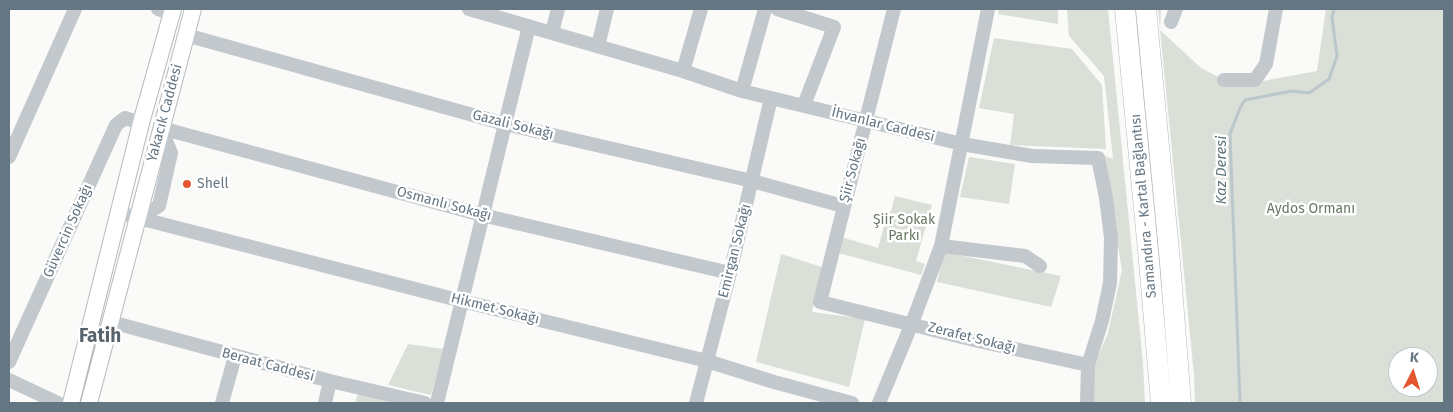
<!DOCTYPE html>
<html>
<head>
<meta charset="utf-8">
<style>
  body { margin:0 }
  #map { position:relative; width:1453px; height:412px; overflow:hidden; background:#fafaf8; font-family:"Fira Sans",sans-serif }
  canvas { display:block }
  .frame { position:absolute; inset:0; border:10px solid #657683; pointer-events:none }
  .north { position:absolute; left:1388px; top:347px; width:50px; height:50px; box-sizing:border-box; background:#fff; border:1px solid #c1c8cd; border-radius:50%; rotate:5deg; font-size:14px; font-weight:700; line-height:20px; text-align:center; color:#657683 }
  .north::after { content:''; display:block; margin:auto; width:18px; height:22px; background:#e4572e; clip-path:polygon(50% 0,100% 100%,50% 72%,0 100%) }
</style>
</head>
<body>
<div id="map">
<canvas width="1453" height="412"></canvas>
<div class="frame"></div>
<div class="north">K</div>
</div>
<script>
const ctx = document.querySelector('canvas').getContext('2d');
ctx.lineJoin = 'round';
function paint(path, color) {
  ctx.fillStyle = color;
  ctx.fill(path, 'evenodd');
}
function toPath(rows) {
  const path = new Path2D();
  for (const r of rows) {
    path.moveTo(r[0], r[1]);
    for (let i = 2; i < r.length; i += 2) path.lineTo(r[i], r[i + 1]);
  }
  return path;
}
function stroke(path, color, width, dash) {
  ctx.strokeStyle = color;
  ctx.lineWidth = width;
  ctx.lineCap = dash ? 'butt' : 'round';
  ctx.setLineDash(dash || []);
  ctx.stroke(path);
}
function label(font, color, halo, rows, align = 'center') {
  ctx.font = font + ' "Fira Sans",sans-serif';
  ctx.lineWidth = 5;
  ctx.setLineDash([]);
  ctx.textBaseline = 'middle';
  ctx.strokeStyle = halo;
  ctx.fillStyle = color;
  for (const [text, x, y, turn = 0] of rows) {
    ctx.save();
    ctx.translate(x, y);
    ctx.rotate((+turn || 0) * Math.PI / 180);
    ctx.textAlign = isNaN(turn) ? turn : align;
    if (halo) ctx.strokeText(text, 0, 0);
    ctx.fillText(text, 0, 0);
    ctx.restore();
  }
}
const green = toPath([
  [999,9,1058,9,1058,24,998,14],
  [1067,9,1108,9,1143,363,1145,403,1093,403,1093,369,1108,333,1122,270,1103,155,1113,159,1104,76,1069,36],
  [1158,9,1161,9,1160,30,1201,68,1236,86,1317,71,1326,9,1444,9,1444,403,1195,403,1194,375],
  [1398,357,1428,357,1428,387,1398,387],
  [994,38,1072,49,1102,85,1106,149,1010,145,1014,114,979,108],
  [969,157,1015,164,1009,204,960,197],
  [895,196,932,205,916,261,925,264,921,275,838,253,841,237,878,248,888,212,891,211],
  [944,252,1061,276,1051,307,937,282],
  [781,254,822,267,812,312,865,319,849,387,756,362],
  [408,344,444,349,431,395,388,385],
  [358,393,394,403,355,403]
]);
const stream = toPath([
  [1240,403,1230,134,1240,108,1245,100,1292,91,1309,93,1329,79,1337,56,1332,18,1334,9]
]);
const minor = toPath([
  [158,9,172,14],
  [469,9,683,71,742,91,962,144,1032,156,1098,158,1106,198,1111,238,1110,283,1102,321,1088,365],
  [777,9,834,27,804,105],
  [894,9,820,302,974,340,1088,365,1087,403],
  [1171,22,1176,9],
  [552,32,558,9],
  [186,35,505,124,752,181,843,206],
  [598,46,607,9],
  [683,71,701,9],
  [1224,80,1255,80,1266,64,1276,9],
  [742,91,765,9],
  [161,128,482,215,730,273],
  [9,157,75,9],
  [119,213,462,301,707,361,774,382,852,403],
  [138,218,159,206,171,153,161,128],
  [941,246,1025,256,1040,266],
  [111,322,330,381,425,403],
  [9,362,116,125,125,118,141,123],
  [9,380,58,403],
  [222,403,235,356],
  [325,403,330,381],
  [437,403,529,26],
  [696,403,730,273,771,98],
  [879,403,912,323,941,246,988,9]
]);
const major = toPath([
  [71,403,141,123,173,9],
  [89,403,193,9]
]);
const highway = toPath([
  [1125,9,1149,261,1161,403],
  [1146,9,1170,262,1181,403]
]);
const markers = [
  [187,184,5,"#e4572e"]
];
const streetNames = [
  ["Yakacık Caddesi",165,113,-75],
  ["Gazali Sokağı",513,125,14],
  ["İhvanlar Caddesi",883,125,14],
  ["Şiir Sokağı",853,170,-75],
  ["Osmanlı Sokağı",444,204,15],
  ["Samandıra - Kartal Bağlantısı",1144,206,-95],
  ["Güvercin Sokağı",68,231,-66],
  ["Emirgan Sokağı",735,251,-76],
  ["Hikmet Sokağı",495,309,14],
  ["Zerafet Sokağı",972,338,14],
  ["Beraat Caddesi",268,365,15]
];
const poiNames = [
  ["Shell",197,184]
];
const parkNames = [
  ["Aydos Ormanı",1311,209],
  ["Şiir Sokak",904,220],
  ["Parkı",904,236]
];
const waterNames = [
  ["Kaz Deresi",1222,170,-90]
];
const districtNames = [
  ["Fatih",100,337]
];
paint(green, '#dadfd7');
stroke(stream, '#bbc7cb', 3);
stroke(major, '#b5babe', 18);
stroke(highway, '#b4b9bd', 21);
stroke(minor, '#c3c8cc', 14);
stroke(major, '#fff', 16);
stroke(highway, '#fff', 20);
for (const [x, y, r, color] of markers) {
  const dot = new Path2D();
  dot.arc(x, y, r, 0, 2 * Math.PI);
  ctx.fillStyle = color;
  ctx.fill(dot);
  stroke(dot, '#fff', 2);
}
label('14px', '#657683', '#fff', streetNames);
label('14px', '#657683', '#fff', poiNames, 'left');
label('14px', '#687a64', '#fff', parkNames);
label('italic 15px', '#60757c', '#fff', waterNames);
label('bold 19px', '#57646e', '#fff', districtNames);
</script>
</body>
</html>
